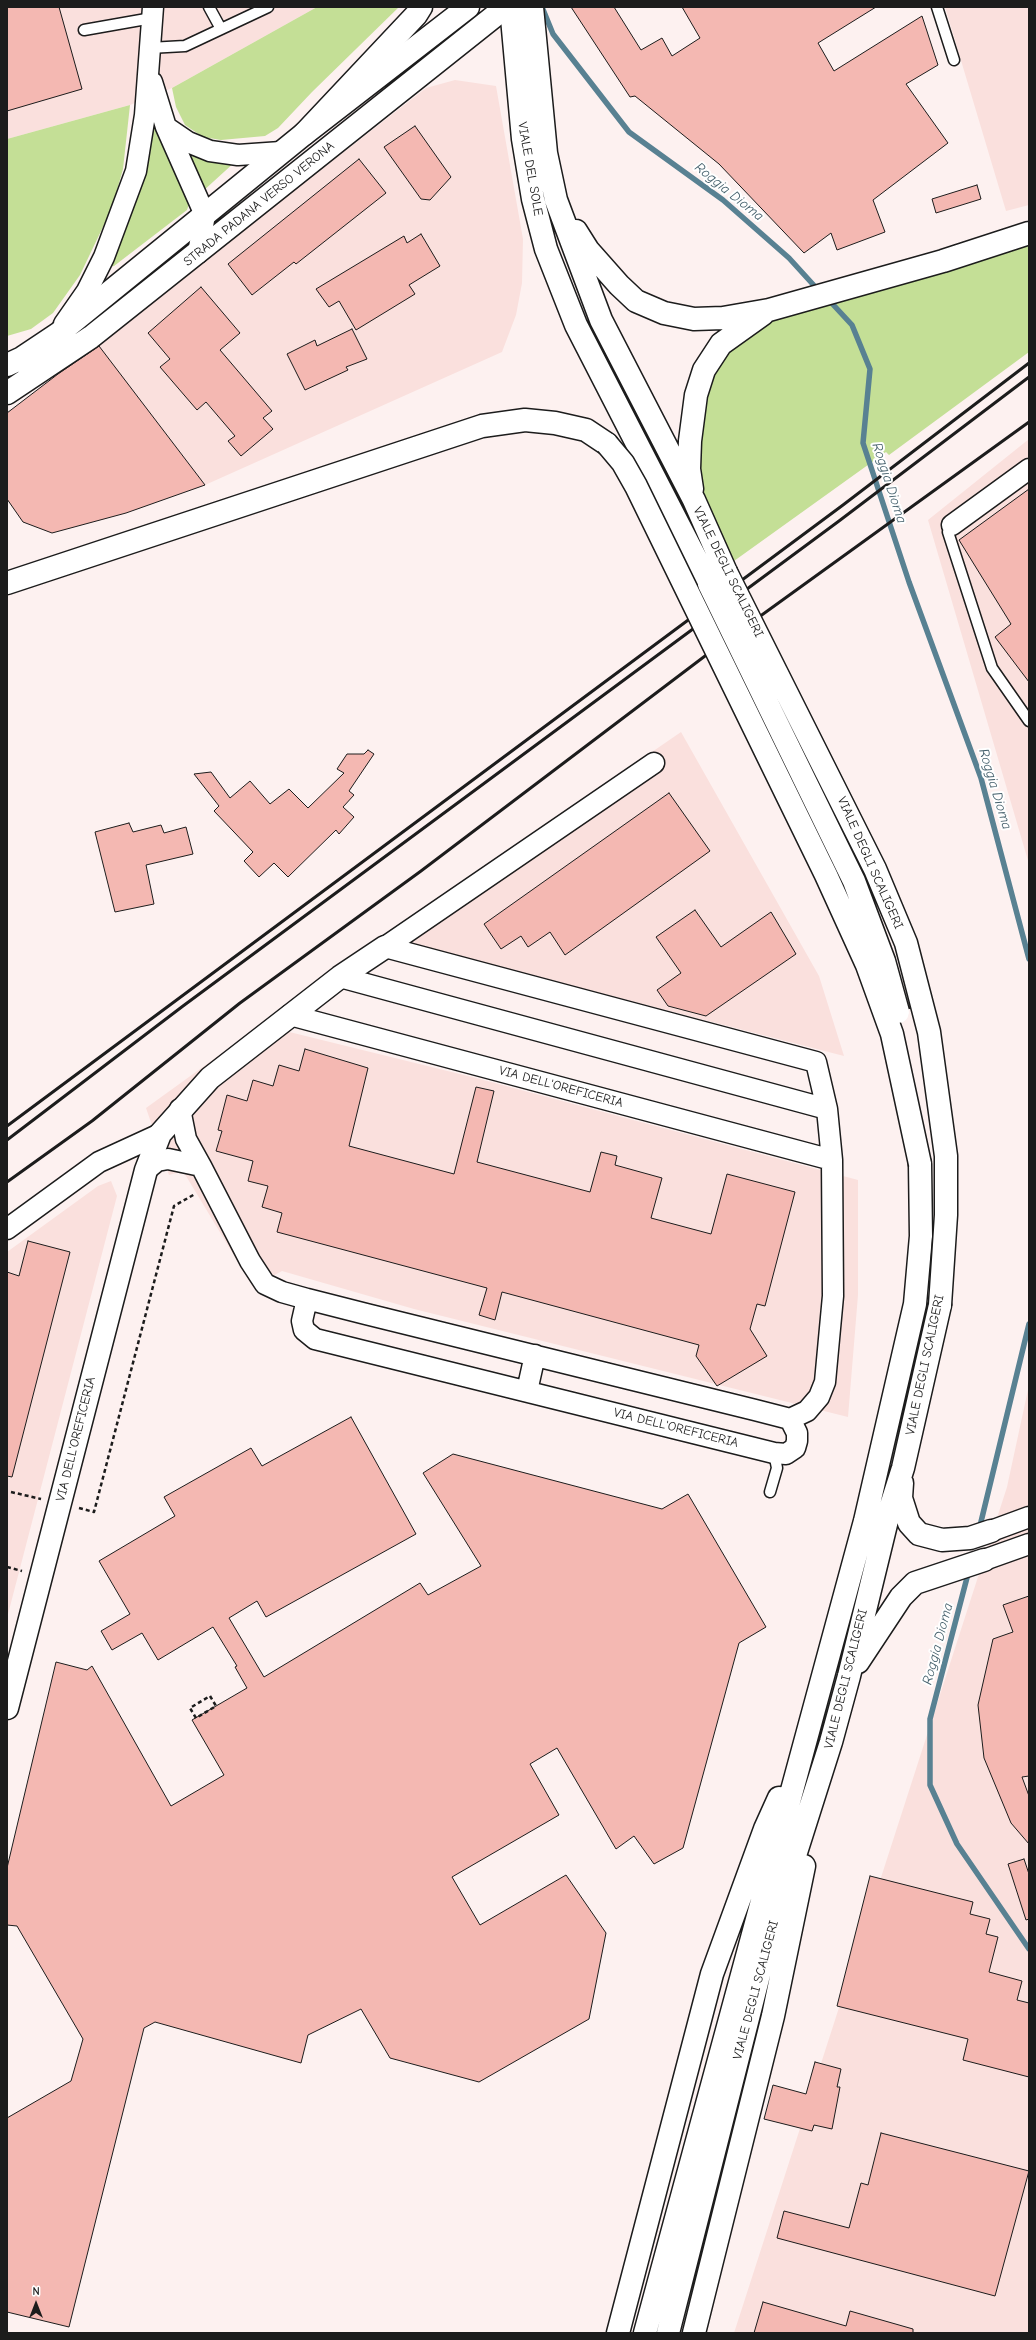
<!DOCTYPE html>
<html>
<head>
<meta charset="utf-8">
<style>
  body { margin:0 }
  #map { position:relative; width:1036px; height:2340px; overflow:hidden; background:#fdf1f0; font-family:"Comic Neue",sans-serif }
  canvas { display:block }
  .frame { position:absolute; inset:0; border:8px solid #1c1c1c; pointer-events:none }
  .north { position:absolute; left:16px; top:2284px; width:40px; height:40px; -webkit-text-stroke:3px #fff; paint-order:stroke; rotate:0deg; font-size:11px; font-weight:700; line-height:16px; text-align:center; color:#1c1c1c }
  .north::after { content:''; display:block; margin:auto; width:14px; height:18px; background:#1c1c1c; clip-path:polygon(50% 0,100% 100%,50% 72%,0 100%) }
</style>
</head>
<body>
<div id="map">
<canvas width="1036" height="2340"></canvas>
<div class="frame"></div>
<div class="north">N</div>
</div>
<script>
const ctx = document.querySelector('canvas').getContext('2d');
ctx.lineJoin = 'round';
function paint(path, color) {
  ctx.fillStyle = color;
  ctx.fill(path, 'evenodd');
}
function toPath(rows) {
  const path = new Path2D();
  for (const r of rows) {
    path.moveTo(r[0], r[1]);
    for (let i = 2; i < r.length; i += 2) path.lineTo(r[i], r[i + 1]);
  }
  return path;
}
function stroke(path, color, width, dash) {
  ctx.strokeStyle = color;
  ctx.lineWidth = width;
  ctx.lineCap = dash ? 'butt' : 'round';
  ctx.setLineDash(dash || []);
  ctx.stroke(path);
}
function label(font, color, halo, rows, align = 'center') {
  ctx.font = font + ' "Comic Neue",sans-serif';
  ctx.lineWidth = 4;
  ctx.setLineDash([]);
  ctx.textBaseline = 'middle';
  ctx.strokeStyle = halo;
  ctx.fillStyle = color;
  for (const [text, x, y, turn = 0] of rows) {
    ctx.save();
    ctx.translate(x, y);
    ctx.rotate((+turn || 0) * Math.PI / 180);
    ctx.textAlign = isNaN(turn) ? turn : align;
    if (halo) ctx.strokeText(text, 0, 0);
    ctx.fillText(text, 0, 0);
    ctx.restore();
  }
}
const built = toPath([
  [7,7,317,7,172,88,130,105,7,139],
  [945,7,1029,7,1029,205,1006,211],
  [455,80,496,86,523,239,522,283,516,315,502,352,205,485,97,344,426,88],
  [1029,439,1029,864,928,520],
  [681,732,819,976,844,1056,383,937],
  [261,1025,476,1078,858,1180,858,1295,848,1417,414,1309,282,1271,253,1287,183,1171,169,1175,146,1108],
  [111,1181,117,1196,7,1618,7,1252,98,1186],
  [1029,1385,1029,2333,734,2333,1007,1487]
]);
const green = toPath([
  [317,7,399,7,312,92,278,128,265,136,221,140,203,137,185,125,176,107,172,88],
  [130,105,123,169,112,208,80,275,53,313,31,329,7,336,7,139],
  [151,115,189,204,187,210,114,266,108,267],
  [187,151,200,158,219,162,236,161,202,192],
  [1029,239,1029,352,889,455,886,452,734,561,702,495,692,433,714,361,753,325]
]);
const stream = toPath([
  [542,7,553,34,629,132,723,200,789,258,819,291],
  [827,298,852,325,870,369,863,443,909,582,981,778,1029,959],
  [979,1530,1029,1324],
  [969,1570,930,1719,930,1785,957,1844,1029,1949]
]);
const building = toPath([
  [7,7,59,7,82,89,7,111,7,7],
  [571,7,614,7,641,50,662,38,672,56,700,38,682,7,876,7,818,43,834,71,922,16,938,65,906,84,948,143,873,200,885,232,837,250,831,233,804,253,719,164,635,96,630,97,571,7],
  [415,126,451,177,430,200,421,199,384,147,415,126],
  [359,159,386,193,296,264,294,262,252,295,228,264,359,159],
  [977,185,981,199,936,213,932,199,977,185],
  [421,234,440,266,409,285,415,294,356,330,339,301,329,307,316,289,404,236,407,243,421,234],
  [201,287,240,333,220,350,272,411,263,418,273,429,241,456,228,441,235,436,206,402,197,410,160,367,170,359,148,333,201,287],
  [352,329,367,359,346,367,348,370,305,390,287,354,315,340,317,346,352,329],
  [99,346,205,485,126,513,52,533,23,522,7,499,7,413,58,374,99,346],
  [1029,489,1029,682,995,637,1011,624,959,540,1029,489],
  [368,750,374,754,349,791,354,795,343,807,354,817,339,834,336,830,288,877,274,863,259,877,244,861,253,852,214,811,219,806,194,774,211,772,230,798,250,781,270,804,289,789,308,808,344,773,337,769,347,754,364,754,368,750],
  [669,793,710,851,565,955,550,932,528,947,521,936,501,949,484,924,669,793],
  [129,823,133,832,161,825,164,833,186,827,193,854,146,865,154,904,115,912,95,832,129,823],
  [695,910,721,947,771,912,796,954,706,1016,668,1006,657,990,681,973,656,937,695,910],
  [305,1049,368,1068,349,1146,454,1174,476,1087,494,1091,477,1162,590,1192,601,1152,617,1156,615,1165,662,1178,651,1218,711,1234,727,1174,795,1192,765,1306,757,1304,750,1329,767,1356,717,1386,696,1356,699,1345,502,1292,495,1320,479,1315,487,1288,277,1232,282,1213,262,1207,268,1186,248,1181,253,1161,216,1151,222,1131,218,1130,227,1095,247,1101,253,1080,273,1086,279,1065,299,1071,305,1049],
  [28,1241,70,1252,12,1477,7,1476,7,1272,19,1276,28,1241],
  [351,1417,416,1534,266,1617,257,1601,229,1618,264,1677,420,1583,428,1595,481,1566,423,1473,453,1454,662,1509,688,1494,766,1627,739,1643,683,1848,654,1864,634,1836,616,1849,557,1748,530,1764,559,1815,452,1877,480,1925,566,1875,606,1933,589,2019,479,2082,390,2058,361,2009,308,2035,301,2063,155,2022,144,2028,69,2327,7,2312,7,2118,71,2081,83,2039,17,1926,7,1925,7,1868,56,1662,87,1670,92,1666,171,1806,224,1775,192,1720,247,1688,235,1667,237,1666,213,1627,158,1660,142,1633,112,1650,101,1631,130,1614,99,1561,175,1516,164,1497,251,1448,262,1466,351,1417],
  [1029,1596,1029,1776,1022,1777,1029,1796,1029,1844,1011,1823,984,1758,978,1705,993,1639,1013,1632,1003,1605,1029,1596],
  [1024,1859,1029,1874,1029,1919,1026,1920,1008,1864,1024,1859],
  [870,1876,973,1902,970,1914,990,1919,986,1934,998,1937,989,1972,1022,1981,1017,2000,1029,2003,1029,2077,963,2060,968,2039,837,2006,870,1876],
  [815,2062,841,2069,837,2087,840,2087,832,2129,814,2125,812,2131,764,2119,773,2085,806,2094,815,2062],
  [881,2133,1029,2171,995,2296,777,2238,784,2211,849,2228,861,2183,868,2185,881,2133],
  [763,2302,846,2326,850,2311,913,2329,913,2333,754,2333,763,2302]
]);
const path = toPath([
  [11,1492,41,1499],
  [79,1508,94,1512,174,1206,195,1194],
  [7,1567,22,1571],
  [210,1696,216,1706,196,1718,190,1708,210,1696]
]);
const service = toPath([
  [209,7,221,29],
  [937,7,954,60],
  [84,30,152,18],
  [149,48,185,46,268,7],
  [952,525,948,532,992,668,1029,721],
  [770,1492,777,1468,774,1453]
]);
const minor = toPath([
  [152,82,166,127,205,215,198,253],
  [166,127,188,142,210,151,238,155,281,152],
  [64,324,87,291,104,257,136,171,145,115,153,7],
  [952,525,1029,469],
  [385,947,816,1062,827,1109],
  [385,947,654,763],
  [340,977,827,1109,832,1160,833,1296,825,1382,819,1397,807,1411,790,1419],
  [290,1015,832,1160],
  [180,1109,186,1139,201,1166],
  [146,1170,157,1161,168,1159,201,1166,250,1261,265,1284,282,1292,307,1299,366,1314,755,1410,790,1419,797,1433,797,1441,795,1448,786,1454,774,1453,315,1339,304,1330,302,1321,307,1299],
  [7,1229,99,1162,160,1134],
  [527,1391,535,1355],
  [991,1531,1029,1517],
  [984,1560,1029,1544]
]);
const tertiary = toPath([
  [7,1708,146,1170,160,1134,210,1078,340,977,385,947]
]);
const secondary = toPath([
  [7,365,22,358,58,334,304,134,468,7],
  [7,393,91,337,506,7]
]);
const trunk = toPath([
  [511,7,523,139,533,199,546,249,576,325,709,584],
  [532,7,546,153,556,200,601,320,694,500,726,572],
  [304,134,416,15,421,7],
  [576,231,588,250,619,285,636,301,664,313,694,319,723,318,769,310,943,261,1029,233],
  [692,489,689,469,690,441,696,395,704,370,721,344,763,314],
  [7,583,482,426,525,420,555,423,586,430,607,444],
  [902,1483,901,1498,909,1523,919,1534,942,1540,970,1538,991,1531],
  [858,1662,901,1597,915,1583,984,1560],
  [618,2333,712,1974,765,1829,779,1798],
  [645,2333,865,1521,915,1304,921,1236,920,1164],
  [668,2333,766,1947,831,1742,849,1676,889,1512,903,1468,940,1305],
  [694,2333,773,2016,804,1866]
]);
const rail = toPath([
  [7,1126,843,505,1029,363],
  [7,1140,183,1006,839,521,1029,377],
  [7,1182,92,1121,240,1003,421,871,705,656,1029,422]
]);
const trunkBridge = toPath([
  [607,444,623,463,636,486,826,875,867,965,892,1034,920,1164],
  [726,572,875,869,906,943,929,1032,946,1156,946,1215,940,1305],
  [709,584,854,881,884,961,898,1012]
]);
const streetNames = [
  ["VIALE DEL SOLE",530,169,80],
  ["STRADA PADANA VERSO VERONA",259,204,-39],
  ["VIALE DEGLI SCALIGERI",728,572,64],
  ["VIALE DEGLI SCALIGERI",870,863,66],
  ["VIA DELL'OREFICERIA",561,1087,15],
  ["VIALE DEGLI SCALIGERI",925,1365,-78],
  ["VIA DELL'OREFICERIA",676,1428,14],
  ["VIA DELL'OREFICERIA",76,1439,-76],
  ["VIALE DEGLI SCALIGERI",846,1679,-76],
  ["VIALE DEGLI SCALIGERI",756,1990,-75]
];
const waterNames = [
  ["Roggia Dioma",729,192,39],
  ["Roggia Dioma",889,483,72],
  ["Roggia Dioma",995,789,73],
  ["Roggia Dioma",938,1644,-75]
];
paint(built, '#fae0dd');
paint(green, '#c4df96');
stroke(stream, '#588192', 5.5);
paint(building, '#f4b8b2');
stroke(building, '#1c1c1c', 1);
stroke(service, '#1c1c1c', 13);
stroke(minor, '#1c1c1c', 23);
stroke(tertiary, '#1c1c1c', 25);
stroke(secondary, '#1c1c1c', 25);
stroke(trunk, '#1c1c1c', 25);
stroke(path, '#1c1c1c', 2.5, [4, 3]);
stroke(service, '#fff', 10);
stroke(minor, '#fff', 20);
stroke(tertiary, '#fff', 22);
stroke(secondary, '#fff', 22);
stroke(trunk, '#fff', 22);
stroke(rail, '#1c1c1c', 3);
stroke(trunkBridge, '#1c1c1c', 25, []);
stroke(trunkBridge, '#fff', 22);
label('13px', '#1c1c1c', '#fff', streetNames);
label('italic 14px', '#445f6b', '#fff', waterNames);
</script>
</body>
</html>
